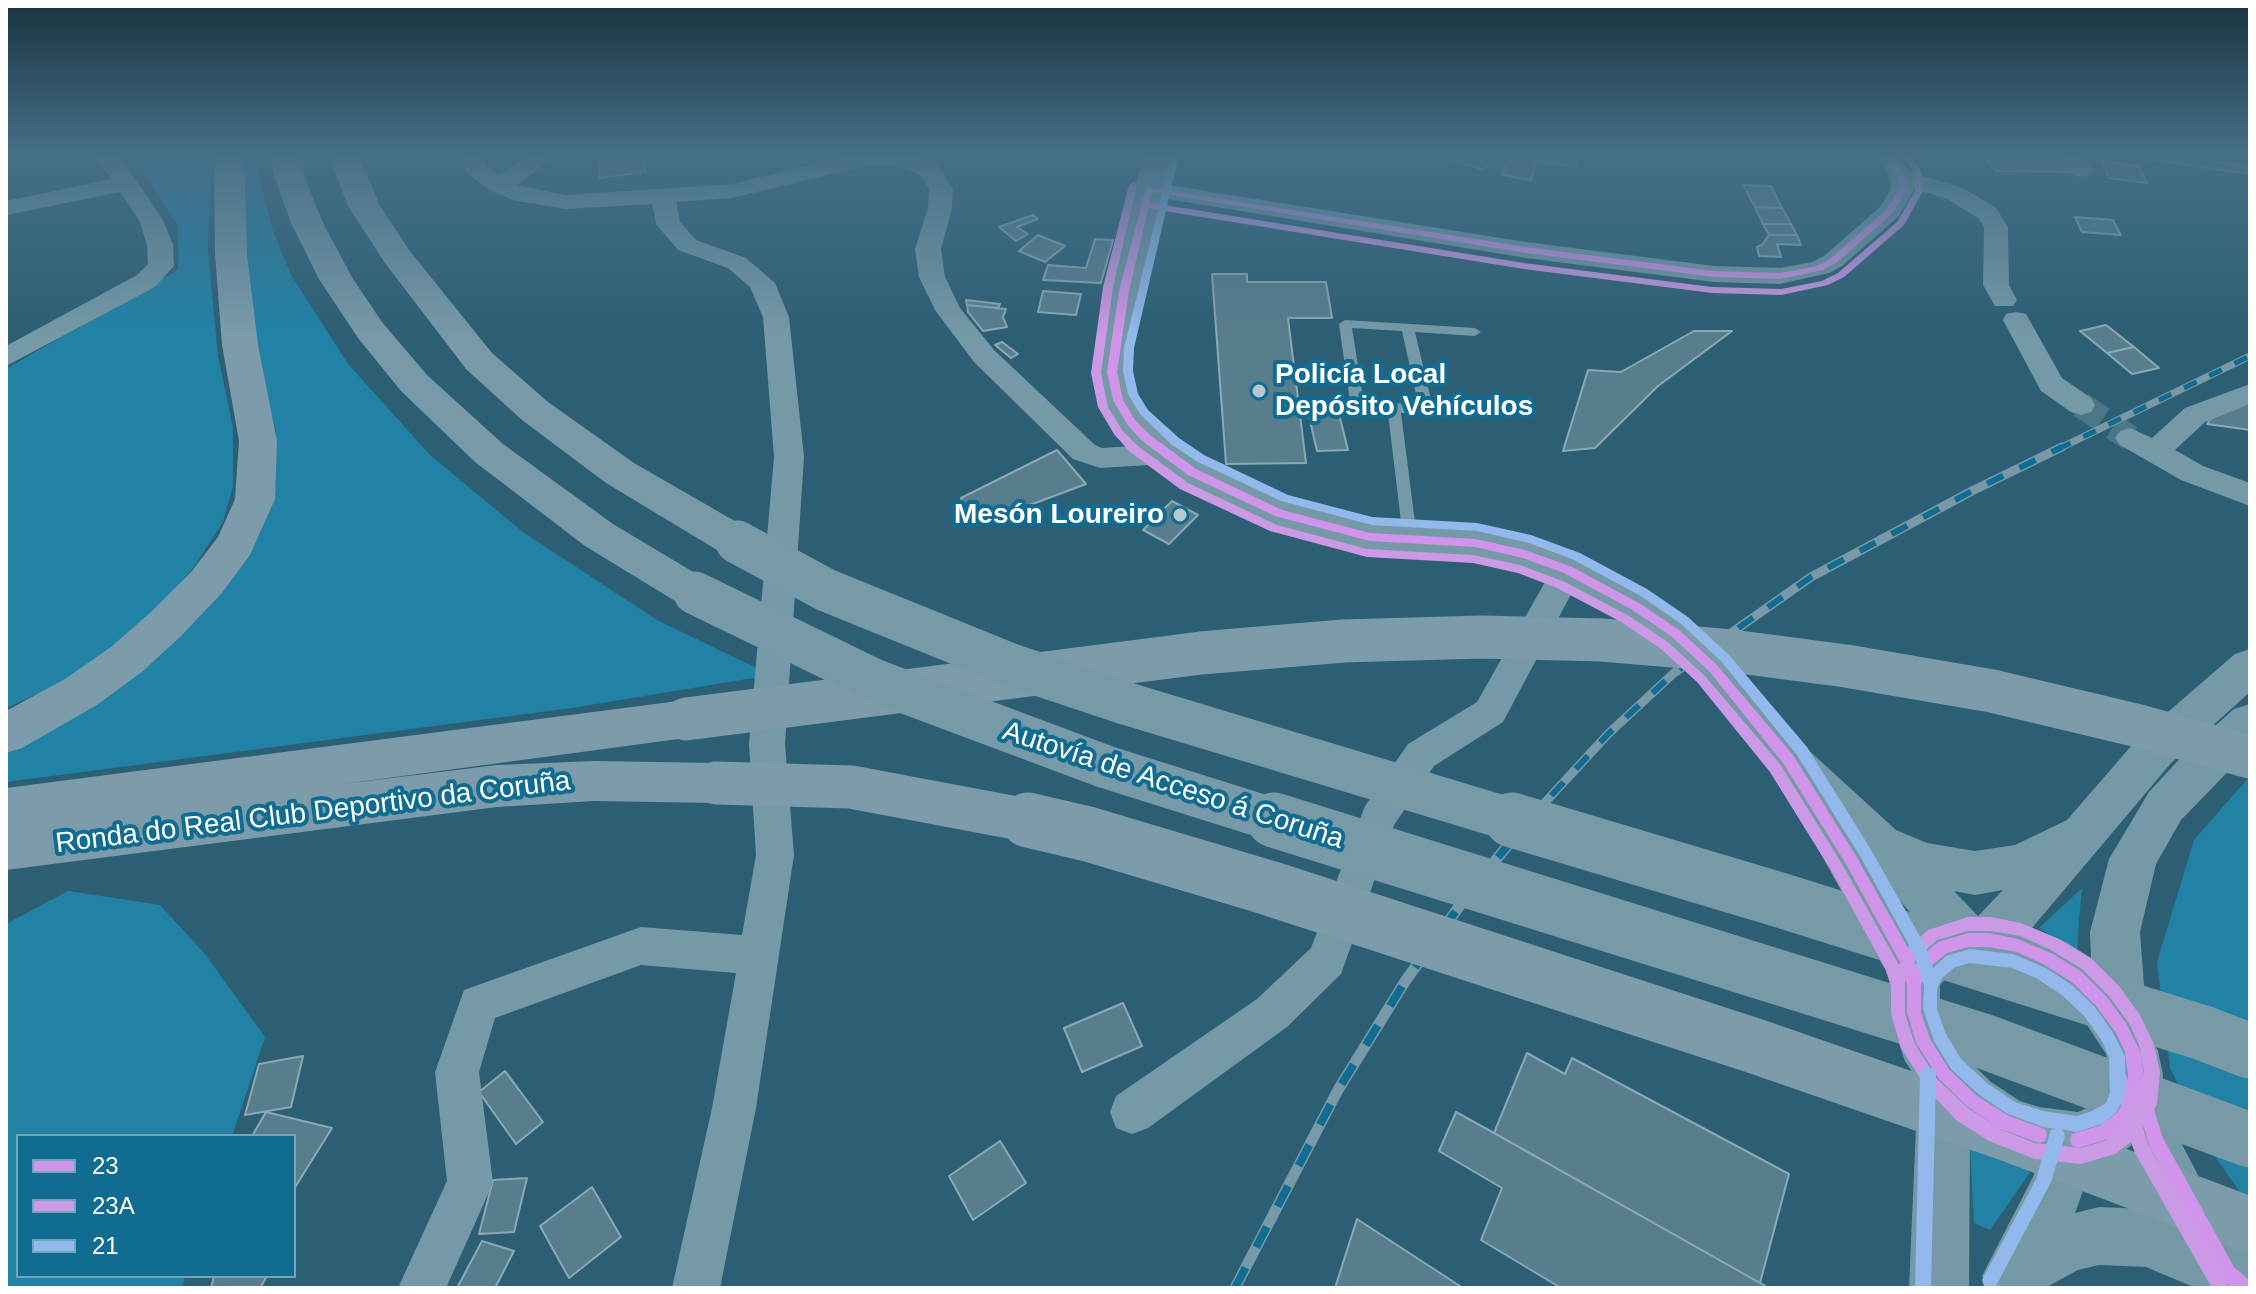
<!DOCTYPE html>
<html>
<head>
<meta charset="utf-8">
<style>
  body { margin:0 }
  #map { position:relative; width:2256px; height:1294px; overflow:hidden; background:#2d5f74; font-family:Arial,sans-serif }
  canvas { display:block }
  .frame { position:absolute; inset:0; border:8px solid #fff; pointer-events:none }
  .legend { position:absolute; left:16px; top:1134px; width:280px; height:144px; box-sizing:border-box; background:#106c91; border:2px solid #70a7bd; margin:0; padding:10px 14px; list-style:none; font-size:24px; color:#fff }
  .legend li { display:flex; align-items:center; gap:16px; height:40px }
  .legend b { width:40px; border:2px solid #70a7bd }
</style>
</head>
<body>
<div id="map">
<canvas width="2256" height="1294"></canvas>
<div class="frame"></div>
<ul class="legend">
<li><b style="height:10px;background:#d095ea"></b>23</li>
<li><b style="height:10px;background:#cc99e6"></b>23A</li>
<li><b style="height:10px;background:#93b8ec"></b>21</li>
</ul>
</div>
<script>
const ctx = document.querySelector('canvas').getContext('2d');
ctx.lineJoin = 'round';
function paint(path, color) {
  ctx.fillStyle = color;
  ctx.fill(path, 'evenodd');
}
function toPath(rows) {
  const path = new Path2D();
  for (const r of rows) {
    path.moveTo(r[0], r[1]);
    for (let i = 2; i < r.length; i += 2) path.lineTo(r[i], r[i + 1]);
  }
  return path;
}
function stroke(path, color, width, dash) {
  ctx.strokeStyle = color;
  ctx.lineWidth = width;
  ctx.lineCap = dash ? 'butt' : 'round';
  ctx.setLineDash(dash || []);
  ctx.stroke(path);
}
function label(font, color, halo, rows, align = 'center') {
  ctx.font = font + ' Arial,sans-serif';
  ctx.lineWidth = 8;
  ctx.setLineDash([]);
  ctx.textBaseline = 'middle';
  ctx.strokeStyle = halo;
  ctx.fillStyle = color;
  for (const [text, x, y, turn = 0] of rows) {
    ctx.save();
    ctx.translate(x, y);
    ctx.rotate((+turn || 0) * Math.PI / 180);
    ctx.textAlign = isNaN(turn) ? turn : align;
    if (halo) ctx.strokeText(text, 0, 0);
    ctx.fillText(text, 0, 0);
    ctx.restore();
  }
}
const green = toPath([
  [133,155,211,155,208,250,218,355,233,428,233,487,223,522,194,567,149,619,75,677,6,708,6,369,178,270,178,226],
  [256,166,273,231,291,275,348,364,430,455,523,532,657,620,771,675,572,708,6,782,6,748,116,686,195,622,260,534,272,490,276,432,260,370,243,266,240,171],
  [2250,776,2250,1206,2211,1151,2170,1068,2157,962,2194,840],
  [2082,888,2079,919,2077,952,2039,928],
  [68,891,160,905,205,954,265,1037,232,1136,18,1136,18,1276,185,1276,182,1288,6,1288,6,924],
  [1970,1147,2031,1171,1990,1230,1974,1223]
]);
const building = toPath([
  [601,155,645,155,645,172,599,178,601,155],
  [1438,155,1466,155,1489,164,1483,170,1438,155],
  [1511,155,1539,155,1531,180,1502,175,1511,155],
  [1539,155,1577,155,1576,167,1537,162,1539,155],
  [1982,155,2056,155,2075,172,1996,171,1982,155],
  [2114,155,2168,155,2246,166,2250,174,2114,155],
  [2102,161,2139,166,2147,183,2109,178,2102,161],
  [1743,185,1771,186,1782,208,1755,207,1743,185],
  [1755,207,1782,208,1791,224,1763,224,1755,207],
  [1033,215,1038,219,1017,227,1028,234,1016,241,999,227,1033,215],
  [2075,217,2113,220,2121,235,2082,232,2075,217],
  [1763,224,1791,224,1797,235,1769,235,1763,224],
  [1038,235,1065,246,1045,262,1019,251,1038,235],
  [1769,235,1797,235,1801,245,1777,244,1781,257,1759,256,1757,247,1762,245,1769,235],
  [1095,239,1113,240,1101,283,1043,280,1048,265,1086,268,1095,239],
  [1212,274,1247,274,1247,282,1326,282,1332,318,1288,318,1306,463,1226,464,1212,274],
  [1043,291,1081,294,1076,315,1038,312,1043,291],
  [966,300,1000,304,998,308,967,305,966,300],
  [967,305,1006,309,1003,317,1007,327,983,331,968,312,967,305],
  [2106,325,2134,347,2107,353,2080,331,2106,325],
  [1694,331,1732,331,1658,386,1595,448,1563,451,1588,370,1621,372,1694,331],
  [1002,342,1018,354,1011,358,995,345,1002,342],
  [2134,347,2159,368,2132,374,2107,353,2134,347],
  [1336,402,1348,450,1317,451,1306,403,1336,402],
  [2250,403,2250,430,2207,424,2214,414,2250,403],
  [1057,450,1086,484,974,526,961,498,1057,450],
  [1172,501,1198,515,1169,544,1143,530,1172,501],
  [1123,1003,1142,1046,1082,1072,1064,1028,1123,1003],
  [1527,1053,1565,1074,1572,1058,1789,1174,1760,1283,1494,1133,1527,1053],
  [303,1056,291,1107,245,1115,259,1064,303,1056],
  [505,1071,543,1122,516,1144,479,1092,505,1071],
  [266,1112,332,1128,294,1189,294,1136,252,1136,266,1112],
  [1456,1112,1494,1133,1769,1288,1561,1288,1481,1240,1502,1188,1439,1151,1456,1112],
  [1000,1141,1026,1183,973,1220,949,1176,1000,1141],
  [527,1178,514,1232,479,1234,493,1180,527,1178],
  [592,1187,621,1237,569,1278,540,1226,592,1187],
  [1357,1219,1463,1288,1335,1288,1357,1219],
  [482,1241,514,1251,495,1288,457,1288,482,1241],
  [214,1276,267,1276,260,1288,211,1288,214,1276]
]);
const minorTunnel = toPath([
  [2081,405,2130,438]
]);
const service = toPath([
  [1345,320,1475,328,1481,332,1475,336,1415,332,1433,408,1426,413,1401,413,1417,538,1415,542,1410,543,1403,538,1388,413,1358,414,1351,409,1339,324,1345,320],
  [1352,328,1402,331,1418,403,1364,404,1352,328]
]);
const minor = toPath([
  [93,155,118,155,121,158,163,220,173,245,174,266,155,287,6,366,6,346,137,275,148,264,147,245,139,220,120,192,6,215,6,201,112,179,93,155],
  [460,155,484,155,486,165,499,175,529,155,556,155,517,185,565,195,732,184,850,155,909,155,925,159,938,166,953,189,952,208,941,249,945,277,960,308,994,350,1095,445,1102,448,1165,444,1176,447,1180,454,1176,461,1165,464,1100,468,1073,459,974,362,935,310,919,277,915,249,928,208,929,189,921,176,910,170,887,165,860,167,732,198,676,202,680,222,696,240,746,258,775,283,789,317,804,457,785,744,794,855,756,1108,720,1288,672,1288,712,1108,736,973,641,965,495,1018,479,1072,493,1183,446,1288,398,1288,447,1181,435,1072,464,990,641,927,742,935,756,855,749,744,774,457,763,317,750,287,728,268,678,250,656,224,652,204,565,209,516,201,491,191,467,173,460,155],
  [1875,155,1898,155,1910,172,1965,189,1996,208,2008,227,2009,285,2017,300,2013,306,1995,306,1983,285,1984,227,1978,218,1947,199,1915,189,1898,217,1842,266,1829,273,1780,284,1714,282,1526,258,1149,196,1140,194,1137,189,1140,184,1149,182,1526,242,1714,266,1780,268,1812,262,1824,256,1880,207,1891,189,1890,177,1875,155],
  [2055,155,2080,155,2093,170,2089,175,2081,177,2073,175,2055,155],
  [2016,312,2026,314,2062,378,2091,398,2095,405,2091,412,2081,415,2071,412,2041,391,2003,320,2006,314,2016,312],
  [2250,384,2250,404,2205,422,2175,450,2203,466,2250,483,2250,506,2181,480,2120,445,2115,438,2120,431,2130,428,2152,438,2185,408,2250,384],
  [1568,558,1579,561,1584,570,1503,722,1434,766,1394,825,1341,974,1287,1027,1148,1128,1132,1134,1116,1128,1110,1112,1116,1096,1257,999,1311,948,1365,806,1408,744,1477,702,1557,561,1568,558],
  [2141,1068,2156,1075,2175,1131,2214,1206,2207,1222,2191,1229,2175,1222,2133,1139,2119,1090,2126,1075,2141,1068]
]);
const tertiary = toPath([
  [1144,155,1172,155,1140,291,1129,372,1136,400,1159,429,1205,463,1293,503,1370,523,1475,529,1525,539,1582,559,1649,595,1690,622,1728,656,1804,746,1896,830,1927,843,1975,851,2015,845,2067,820,2139,737,2235,654,2250,649,2250,692,2171,763,2032,928,2066,942,2091,958,2090,932,2109,859,2149,792,2186,752,2234,709,2250,704,2250,749,2181,820,2156,864,2140,932,2147,1025,2158,1051,2163,1075,2161,1099,2142,1138,2122,1152,2093,1163,2075,1213,2099,1207,2146,1209,2196,1226,2249,1252,2250,1288,2196,1288,2146,1267,2099,1265,2078,1270,2045,1288,1987,1288,1982,1276,2033,1177,2038,1162,1985,1141,1970,1132,1969,1288,1909,1288,1918,1081,1905,1061,1888,1012,1888,985,1894,972,1884,968,1805,825,1798,811,1802,802,1772,772,1698,680,1660,644,1621,617,1554,581,1519,567,1475,557,1370,551,1338,545,1265,523,1179,481,1133,447,1118,431,1100,400,1095,372,1108,291,1144,155],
  [2003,890,1978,916,1954,891,1975,895,2003,890],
  [1900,901,1926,930,1920,935,1920,934,1900,901],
  [1968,963,2014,969,2059,994,2083,1019,2106,1054,2109,1075,2104,1100,2078,1112,2039,1107,2020,1101,1991,1082,1963,1055,1946,1029,1940,1012,1940,985,1958,966,1968,963]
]);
const trunk = toPath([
  [214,155,244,155,247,254,258,345,277,441,275,499,250,555,222,593,181,636,143,671,97,705,22,748,6,753,6,711,65,679,111,647,151,612,192,571,218,537,235,499,239,441,222,345,215,254,214,155],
  [686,700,702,706,709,719,702,732,686,738,343,784,497,765,594,761,716,763,733,769,740,783,733,797,716,803,594,801,497,807,6,870,6,788,686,700]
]);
const motorway = toPath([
  [270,155,300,155,304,176,324,225,353,279,382,322,427,375,503,444,613,524,710,582,716,593,710,604,695,609,680,604,585,546,475,462,401,391,358,338,319,279,292,225,274,176,270,155],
  [329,155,359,155,380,206,409,250,492,353,548,402,634,463,752,531,758,542,752,553,737,557,722,553,606,483,522,420,466,369,385,263,348,206,329,155]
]);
const railFar2 = toPath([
  [2058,449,2250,356]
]);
const railFar1 = toPath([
  [1527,822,1609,733,1674,673,1811,577,1972,491,2062,447]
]);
const rail = toPath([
  [1235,1288,1338,1090,1406,980,1474,886,1529,820]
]);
const trunkBridgeFar1 = toPath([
  [686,719,1201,653,1343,641,1481,637,1602,640,1732,651,1846,666,1992,691,2139,726,2250,757],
  [716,783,851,787,1037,822]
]);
const trunkBridge = toPath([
  [1028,820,1088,834,1269,888,1755,1046,2009,1134,2250,1225]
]);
const motorwayBridgeFar1 = toPath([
  [737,542,826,590,1011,665,1128,704,1519,822],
  [695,593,876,681,1106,767,1281,822]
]);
const motorwayBridge = toPath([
  [1274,820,1983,1041,2250,1140],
  [1512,820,1780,900,2203,1033,2250,1051]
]);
const bus1 = toPath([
  [1882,155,1890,155,1906,177,1907,189,1892,214,1836,263,1823,270,1780,279,1714,277,1526,253,1152,192,1129,291,1117,372,1123,400,1135,420,1150,435,1196,469,1282,510,1370,533,1475,539,1525,550,1572,567,1639,603,1679,630,1717,665,1793,755,1856,856,1912,955,1916,965,1919,958,1938,942,1968,933,1989,933,2018,939,2053,954,2082,972,2106,996,2126,1023,2140,1051,2144,1075,2162,1136,2234,1267,2250,1281,2250,1288,2232,1288,2222,1279,2149,1145,2138,1107,2129,1125,2109,1139,2078,1148,2072,1146,2070,1140,2072,1134,2099,1126,2117,1113,2126,1097,2128,1075,2125,1052,2116,1033,2096,1006,2072,982,2043,964,2017,952,1989,947,1968,947,1947,953,1929,968,1921,985,1921,1012,1930,1039,1949,1069,1977,1096,2009,1116,2045,1129,2047,1135,2045,1141,2039,1143,1998,1128,1967,1106,1939,1079,1916,1043,1907,1012,1907,985,1900,962,1846,864,1783,763,1709,671,1671,636,1631,609,1564,573,1523,558,1475,547,1370,541,1275,516,1188,475,1142,441,1127,424,1113,400,1107,372,1119,291,1146,187,1526,247,1714,271,1780,273,1817,266,1830,259,1886,210,1899,189,1898,177,1882,155]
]);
const bus2 = toPath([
  [1902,155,1910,155,1921,171,1923,191,1904,225,1844,277,1828,285,1781,295,1712,293,1524,269,1146,208,1142,205,1146,202,1524,263,1712,287,1781,289,1822,281,1838,273,1897,222,1915,191,1913,171,1902,155],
  [1133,182,1137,185,1113,287,1101,373,1108,407,1122,430,1138,446,1188,483,1277,525,1367,549,1473,555,1520,565,1565,582,1631,617,1669,643,1705,676,1780,764,1842,864,1899,965,1906,949,1928,930,1968,917,1991,917,2021,923,2059,939,2092,959,2119,986,2140,1015,2154,1044,2160,1072,2157,1104,2143,1128,2148,1144,2229,1288,2212,1288,2135,1153,2131,1142,2115,1154,2081,1164,2035,1159,1989,1141,1956,1120,1927,1089,1901,1048,1891,1014,1891,986,1885,968,1832,872,1770,772,1697,682,1661,649,1623,623,1557,588,1518,573,1473,563,1367,557,1270,531,1180,489,1130,452,1114,434,1098,407,1091,373,1103,287,1129,185,1133,182],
  [1968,931,1991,931,2020,936,2049,949,2082,969,2109,996,2130,1025,2139,1045,2144,1072,2141,1102,2137,1109,2126,1075,2121,1072,2116,1075,2113,1080,2127,1126,2105,1141,2081,1148,2035,1143,2000,1129,1968,1108,1937,1079,1915,1044,1905,1014,1905,982,1916,959,1937,940,1968,931]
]);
const bus3 = toPath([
  [1171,157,1178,159,1134,348,1133,371,1138,394,1148,410,1179,438,1204,455,1288,495,1372,517,1477,523,1531,535,1580,553,1647,589,1688,617,1729,655,1807,747,1870,848,1926,947,1933,968,1946,956,1970,949,2013,954,2046,968,2072,985,2094,1006,2112,1031,2125,1056,2126,1094,2116,1113,2102,1124,2077,1132,2060,1129,2063,1130,2065,1136,2051,1182,1996,1286,1991,1288,1984,1286,1982,1280,2036,1179,2049,1136,2051,1130,2056,1129,2043,1127,2006,1113,1977,1093,1951,1069,1934,1041,1923,1009,1924,986,1914,954,1860,856,1797,755,1721,661,1680,623,1639,595,1572,559,1529,543,1477,531,1372,525,1281,501,1196,461,1171,444,1140,414,1128,394,1123,371,1124,348,1171,157],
  [1970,963,2012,968,2036,978,2062,995,2084,1016,2102,1041,2109,1057,2110,1093,2106,1103,2092,1111,2077,1116,2043,1111,2015,1102,1987,1083,1961,1059,1945,1032,1937,1009,1937,988,1942,978,1955,967,1970,963],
  [1928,1066,1933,1069,1936,1074,1931,1288,1915,1288,1920,1074,1923,1069,1928,1066]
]);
const markers = [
  [1259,391,8,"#b6c7ce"],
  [1180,515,8,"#b6c7ce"]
];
const poiNames = [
  ["Policía Local",1275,375],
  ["Depósito Vehículos",1275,407],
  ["Mesón Loureiro",1164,515,"right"]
];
const streetNames = [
  ["Autovía de Acceso á Coruña",1173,786,18],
  ["Ronda do Real Club Deportivo da Coruña",313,813,-7]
];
paint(green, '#2182a6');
paint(building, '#587e8d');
stroke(building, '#8aa9b5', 2);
stroke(minorTunnel, '#4c7789', 26, [26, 13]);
paint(service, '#7599a7');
paint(minor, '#7599a7');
paint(tertiary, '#7599a7');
paint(trunk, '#7c9cab');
paint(motorway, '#7899a7');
stroke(railFar2, '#7899a7', 7);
stroke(railFar1, '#7899a7', 9);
stroke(rail, '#7899a7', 11);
stroke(railFar2, '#106c91', 5, [14]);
stroke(railFar1, '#106c91', 6, [18]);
stroke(rail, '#106c91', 8, [23]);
stroke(trunkBridgeFar1, '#7c9cab', 43);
stroke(trunkBridge, '#7c9cab', 55);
stroke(motorwayBridgeFar1, '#7899a7', 43);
stroke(motorwayBridge, '#7899a7', 55);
paint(bus1, '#d095ea');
paint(bus2, '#cc99e6');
paint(bus3, '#93b8ec');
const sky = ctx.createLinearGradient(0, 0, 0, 336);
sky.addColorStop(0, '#193440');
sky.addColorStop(0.46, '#466f88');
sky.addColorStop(1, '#466f8800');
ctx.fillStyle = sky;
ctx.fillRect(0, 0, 2256, 336);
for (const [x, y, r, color] of markers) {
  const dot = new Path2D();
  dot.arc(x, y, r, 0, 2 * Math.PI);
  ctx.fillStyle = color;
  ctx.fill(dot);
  stroke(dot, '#106c91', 3);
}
label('bold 28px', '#fff', '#106c91', poiNames, 'left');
label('28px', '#fff', '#106c91', streetNames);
</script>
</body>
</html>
